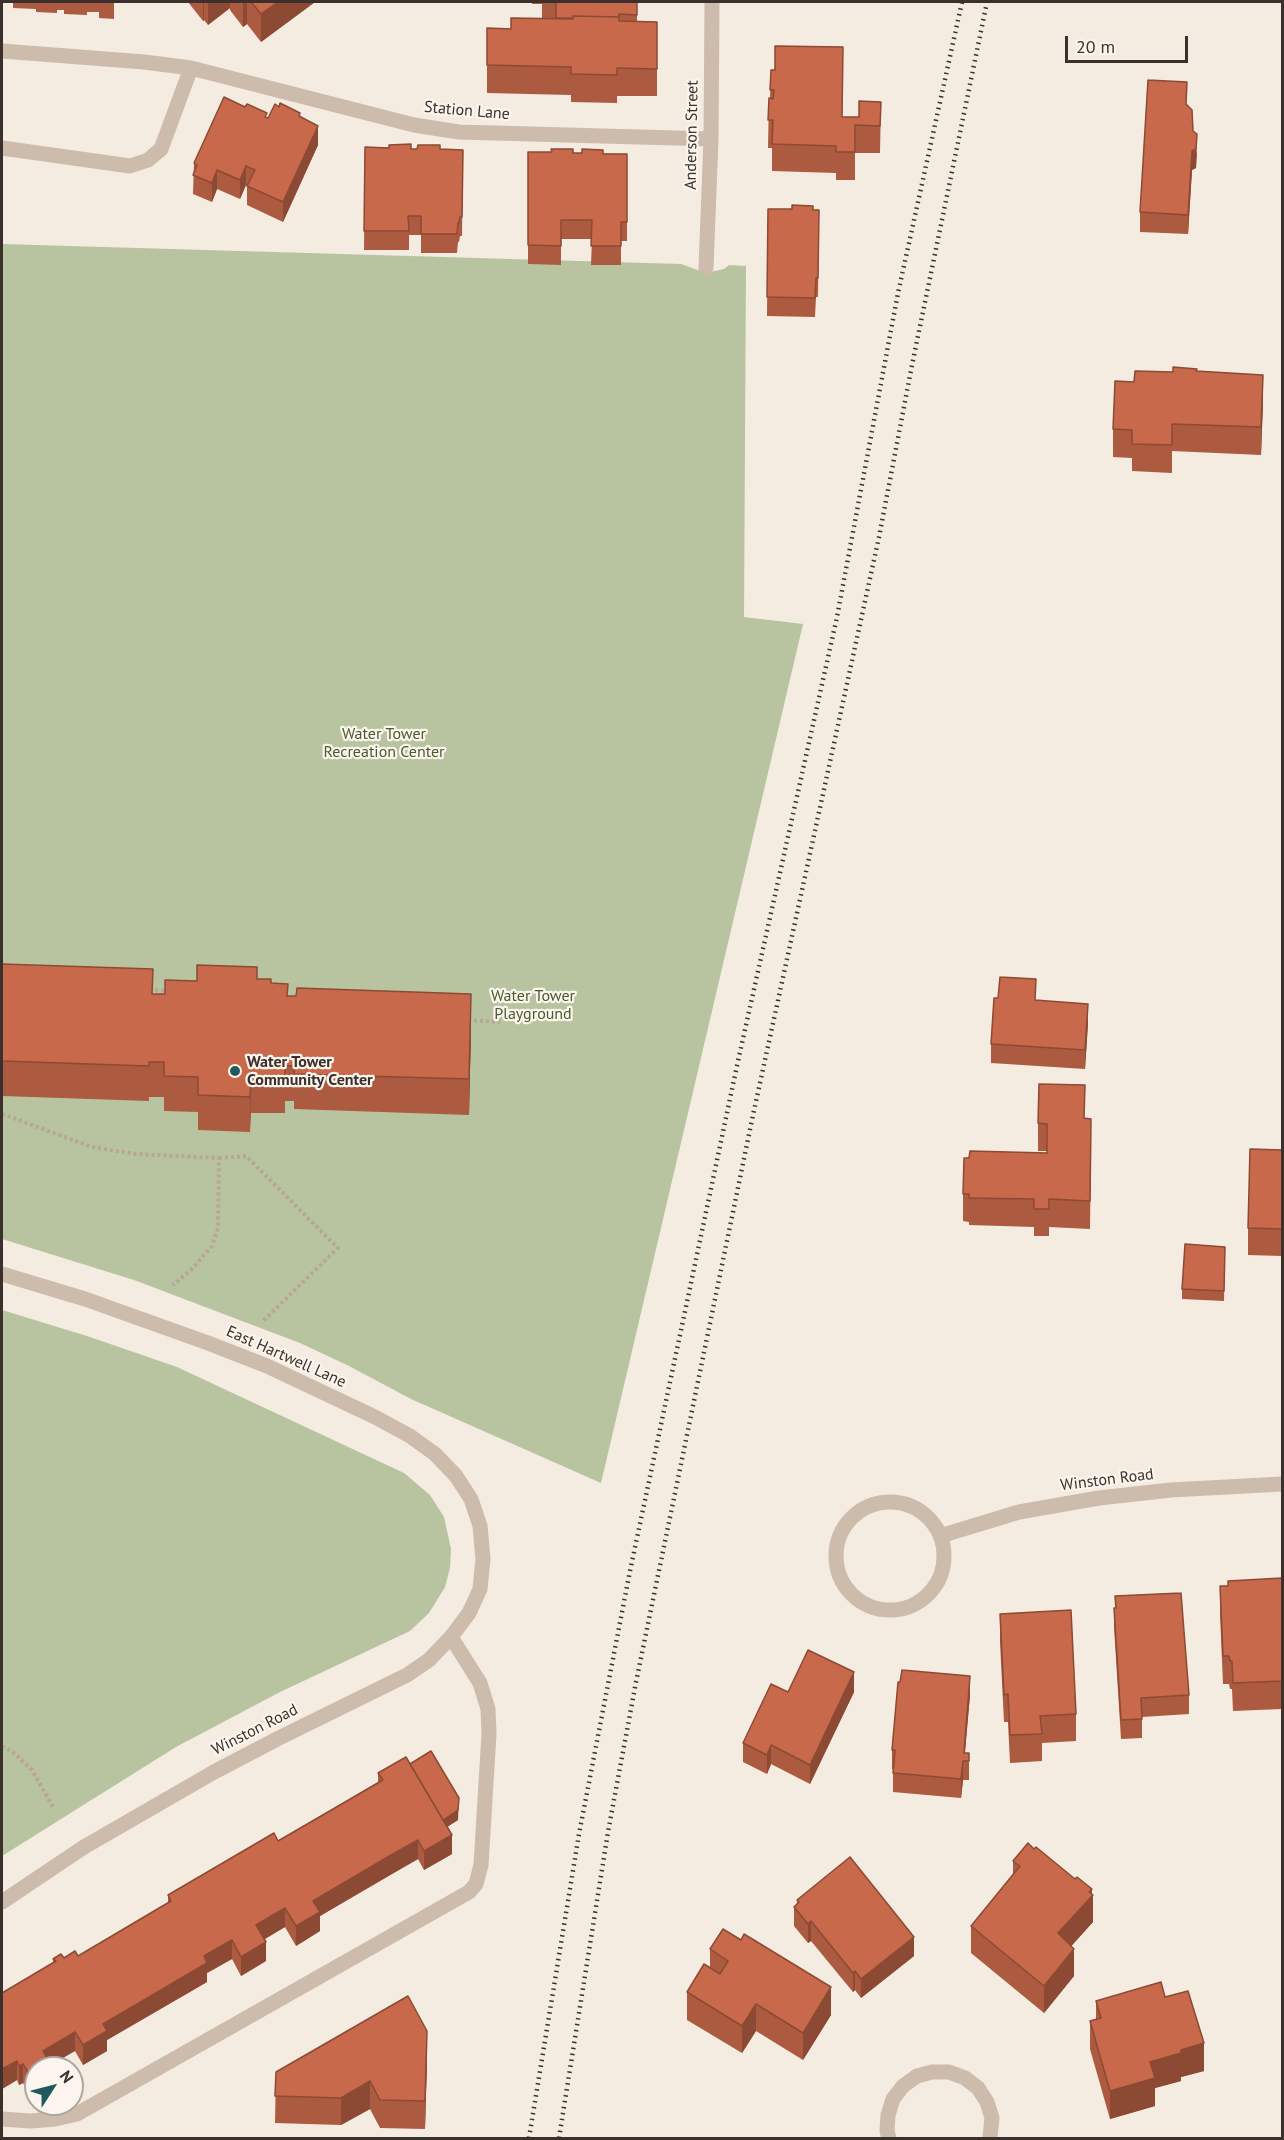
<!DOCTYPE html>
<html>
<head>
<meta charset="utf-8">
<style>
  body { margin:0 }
  #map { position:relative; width:1284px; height:2140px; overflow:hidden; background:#f4ebe1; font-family:"PT Sans",sans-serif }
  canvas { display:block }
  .frame { position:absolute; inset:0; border:3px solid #3b302b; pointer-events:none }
  .north { position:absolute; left:24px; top:2056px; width:60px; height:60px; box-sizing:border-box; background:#fbf5ee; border:2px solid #aea6a0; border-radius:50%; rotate:54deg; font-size:16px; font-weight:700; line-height:24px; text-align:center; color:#3b302b }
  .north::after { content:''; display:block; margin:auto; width:21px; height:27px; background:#1f5a5e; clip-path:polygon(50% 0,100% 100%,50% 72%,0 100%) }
  .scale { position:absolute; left:1065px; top:36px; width:123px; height:27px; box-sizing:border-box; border:3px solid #3b302b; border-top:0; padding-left:8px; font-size:18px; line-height:21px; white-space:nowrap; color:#3b302b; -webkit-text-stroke:4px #fbf5ee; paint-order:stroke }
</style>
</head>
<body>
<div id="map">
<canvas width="1284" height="2140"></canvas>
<div class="frame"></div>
<div class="north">N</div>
<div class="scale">20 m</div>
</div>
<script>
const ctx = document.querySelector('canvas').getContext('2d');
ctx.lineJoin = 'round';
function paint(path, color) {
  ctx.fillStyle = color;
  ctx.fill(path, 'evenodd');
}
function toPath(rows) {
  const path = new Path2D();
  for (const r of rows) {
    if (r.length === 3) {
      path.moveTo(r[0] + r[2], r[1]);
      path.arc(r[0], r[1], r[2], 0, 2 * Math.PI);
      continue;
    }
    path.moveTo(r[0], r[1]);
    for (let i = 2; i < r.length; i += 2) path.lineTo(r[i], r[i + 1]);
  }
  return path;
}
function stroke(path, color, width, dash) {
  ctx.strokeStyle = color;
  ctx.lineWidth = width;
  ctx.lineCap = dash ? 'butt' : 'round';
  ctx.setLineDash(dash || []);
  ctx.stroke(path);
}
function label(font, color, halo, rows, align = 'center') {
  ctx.font = font + ' "PT Sans",sans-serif';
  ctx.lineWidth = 4.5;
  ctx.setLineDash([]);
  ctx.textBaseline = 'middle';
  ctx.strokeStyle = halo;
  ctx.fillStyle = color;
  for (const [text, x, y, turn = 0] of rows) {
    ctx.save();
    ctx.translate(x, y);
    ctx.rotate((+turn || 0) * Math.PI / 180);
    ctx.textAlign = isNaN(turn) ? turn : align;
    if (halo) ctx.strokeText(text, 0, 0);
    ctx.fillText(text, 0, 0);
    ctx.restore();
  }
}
const green = toPath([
  [2,244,681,264,706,273,724,269,729,265,746,266,744,617,803,624,601,1483,411,1399,349,1366,300,1343,134,1280,2,1239],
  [2,1310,87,1336,177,1367,404,1473,430,1495,444,1517,451,1549,450,1568,445,1587,429,1613,410,1631,280,1692,176,1747,2,1856]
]);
const path = toPath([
  [149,990,169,991],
  [468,1020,500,1022],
  [2,1114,92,1147,135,1154,219,1158,218,1228,212,1246,193,1268,173,1285],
  [219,1158,246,1156,338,1248,263,1321],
  [2,1746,14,1753,32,1770,53,1807]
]);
const lane = toPath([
  [2,2119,30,2121,55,2119,77,2114,469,1892,476,1884,481,1865,489,1734,488,1709,480,1683,451,1637]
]);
const street = toPath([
  [2,51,144,62,191,68,414,125,459,132,711,139],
  [2,148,130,166,148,160,161,149,191,68],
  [706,268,711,139,712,2],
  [2,1274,85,1299,208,1343,267,1366,375,1417,410,1436,435,1454,456,1476,471,1499,480,1526,483,1559,480,1589,469,1613,451,1637,429,1660,407,1675,279,1738,214,1772,84,1847,2,1902],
  [890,1556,54],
  [940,1536,1019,1512,1099,1498,1171,1490,1282,1484],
  [889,2138,887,2131,888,2115,893,2099,903,2086,917,2076,932,2072,949,2072,965,2078,978,2088,987,2102,992,2118,990,2138]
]);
const rail = toPath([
  [529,2138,579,1834,630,1571,738,1061,837,617,898,293,962,2],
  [559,2138,608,1832,636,1682,753,1115,879,537,912,365,987,2]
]);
const wall = toPath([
  [13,2,114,2,114,19,99,18,99,12,87,12,87,15,64,14,64,10,57,10,57,13,36,12,36,9,13,8],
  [188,2,315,2,261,42,247,24,243,27,230,10,230,8,208,25,204,20,203,21],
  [532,2,637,2,637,21,657,22,657,96,617,96,617,103,571,102,571,95,487,93,487,28,511,29,542,18,542,4,532,4],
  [771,70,843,75,842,117,859,117,881,102,880,153,855,153,855,180,836,180,836,173,772,171,772,148,768,148,769,98,770,98],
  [1187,104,1197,154,1196,168,1192,170,1188,234,1140,232,1140,212],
  [300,117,318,145,283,222,247,205,247,186,246,185,240,199,217,189,212,202,193,194,194,163,267,118],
  [365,147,411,149,463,150,462,236,460,236,459,242,458,242,457,253,421,253,421,235,409,235,409,250,364,250],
  [528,152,627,154,627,241,621,241,621,265,591,265,592,239,561,239,561,265,528,264],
  [768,209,819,210,818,297,816,297,815,317,767,316],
  [1197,371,1263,402,1261,455,1172,451,1172,473,1132,471,1132,458,1113,457,1113,429,1134,382,1173,372],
  [2,964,153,994,165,994,197,981,257,979,271,983,288,996,471,1029,469,1115,294,1109,294,1101,285,1101,285,1113,251,1113,250,1132,198,1130,198,1112,164,1111,164,1097,149,1097,149,1101,2,1096],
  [1036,1000,1088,1023,1085,1069,991,1063,991,1044],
  [1085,1118,1091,1147,1090,1229,1049,1227,1049,1236,1034,1236,1034,1227,969,1225,969,1222,963,1221,963,1194,1047,1153,1047,1151,1038,1151,1038,1123],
  [1282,1150,1282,1256,1248,1255,1248,1228],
  [1225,1256,1224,1301,1182,1299,1182,1289],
  [1282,1578,1282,1709,1233,1711,1232,1689,1230,1689,1229,1684,1223,1684,1220,1614,1220,1586,1228,1586],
  [1114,1608,1189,1695,1189,1714,1142,1717,1142,1738,1121,1739,1114,1627],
  [1000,1614,1076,1714,1076,1741,1042,1743,1042,1761,1010,1763,1008,1722,1004,1722,1000,1642],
  [788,1692,854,1692,810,1784,771,1764,767,1774,743,1762,743,1743],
  [970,1695,965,1753,969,1753,969,1780,963,1780,961,1798,893,1792,893,1769,892,1769,892,1750],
  [410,1764,458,1820,447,1827,452,1854,424,1870,418,1859,391,1874,320,1916,320,1931,296,1946,285,1927,265,1939,266,1961,241,1976,232,1959,230,1960,207,1973,207,1982,107,2040,107,2051,83,2065,75,2051,36,2068,36,2098,33,2100,23,2083,19,2085,17,2080,2,2089,53,1963,53,1959,78,1956,168,1904,168,1895,278,1841,378,1782,378,1773],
  [1013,1861,1093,1922,1071,1946,1074,1976,1044,2013,971,1953,971,1926,1013,1875],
  [797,1900,914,1956,861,1998,855,1990,853,1992,811,1941,808,1943,794,1926,794,1907,797,1904],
  [741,1940,831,2015,803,2060,756,2031,742,2053,687,2020,687,1992,710,1968,710,1949],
  [1165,1997,1204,2071,1181,2077,1181,2081,1155,2088,1155,2106,1110,2119,1090,2049,1090,2021,1096,2020,1096,2001],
  [427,2059,425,2129,380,2128,370,2109,341,2125,275,2123,276,2072]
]);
const shadedWall = toPath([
  [203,2,204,2,204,20,203,21],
  [208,2,230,2,230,8,208,25],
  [243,2,247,2,247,24,243,27],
  [278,2,315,2,261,42,261,14],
  [318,126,318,145,283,222,283,202],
  [1197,134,1196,168,1192,170,1188,234,1188,215,1192,151],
  [246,166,246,185,240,199,240,180],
  [217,170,217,189,212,202,212,183],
  [1263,375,1263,402,1261,455,1261,427],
  [471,994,471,1029,469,1115,469,1079],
  [1088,1004,1088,1023,1085,1069,1085,1050],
  [251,1078,250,1132,250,1097],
  [854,1672,854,1692,810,1784,810,1765],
  [970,1676,970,1695,964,1761,964,1753],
  [771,1745,771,1764,767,1774,767,1755],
  [963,1761,963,1780,961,1798,961,1779],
  [459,1798,458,1820,439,1832,439,1822],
  [452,1835,452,1854,424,1870,424,1851],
  [418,1840,418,1859,320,1916,320,1931,296,1946,296,1926,313,1901],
  [1092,1889,1092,1896,1093,1895,1093,1922,1058,1961,1058,1933],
  [285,1908,285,1927,256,1944,256,1925],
  [811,1921,811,1941,808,1943,808,1924],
  [914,1937,914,1956,861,1998,861,1979],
  [232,1940,232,1959,207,1973,207,1982,107,2040,107,2051,83,2065,83,2045,103,2024,204,1956],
  [266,1942,266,1961,241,1976,241,1957],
  [1074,1949,1074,1976,1044,2013,1044,1986],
  [855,1971,855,1990,853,1992,853,1973],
  [831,1987,831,2015,803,2060,803,2033],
  [756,2004,756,2031,742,2053,742,2026],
  [427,2031,427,2059,425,2129,425,2101],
  [75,2032,75,2051,46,2068,43,2051],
  [1204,2043,1204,2071,1181,2077,1181,2081,1155,2088,1155,2106,1110,2119,1110,2091,1150,2062,1181,2050],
  [17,2061,17,2080,2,2089,2,2069],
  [23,2064,23,2083,19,2085,19,2066],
  [36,2079,36,2098,33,2100,33,2080],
  [370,2081,370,2109,341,2125,341,2098]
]);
const building = toPath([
  [251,2,278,2,261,14,251,2],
  [542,2,637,2,637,15,619,14,619,19,619,17,573,16,573,18,556,18,556,2,542,2],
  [573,16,619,17,619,21,657,22,657,69,617,68,617,75,571,74,571,67,487,65,487,28,511,29,511,18,573,19,573,16],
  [775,46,843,47,842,117,859,117,859,101,881,102,880,126,855,125,855,152,836,152,836,146,772,144,773,120,768,120,769,98,773,99,774,90,770,90,771,70,775,70,775,46],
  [1148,80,1187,82,1186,104,1192,110,1193,131,1197,134,1196,149,1192,151,1188,215,1140,212,1148,80],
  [224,97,245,107,247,104,267,113,265,117,268,118,275,104,279,107,280,103,300,113,299,116,318,126,283,202,247,186,255,170,246,166,240,180,217,170,212,183,193,175,197,165,194,163,224,97],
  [411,144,411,149,417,149,418,145,440,145,440,149,463,150,462,217,460,217,459,223,458,223,457,234,421,234,421,216,408,216,409,231,364,231,365,147,389,148,389,145,411,144],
  [551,149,573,149,573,153,582,153,582,149,603,150,603,154,627,154,627,222,621,222,621,246,591,246,592,220,561,220,561,246,528,245,528,152,552,152,551,149],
  [792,205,813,206,813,210,819,210,818,278,816,278,815,298,767,297,768,209,792,209,792,205],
  [1173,367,1197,369,1196,371,1263,375,1261,427,1172,424,1172,445,1132,444,1132,430,1113,429,1115,381,1134,382,1135,371,1173,372,1173,367],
  [2,964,153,969,152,994,165,994,165,980,197,981,197,965,257,967,257,979,271,979,271,983,288,984,287,996,296,996,297,988,471,994,469,1079,294,1074,295,1066,285,1066,285,1078,251,1078,250,1097,198,1095,198,1077,164,1076,164,1062,149,1062,149,1066,2,1061,2,964],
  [1000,977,1036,979,1035,1000,1088,1004,1085,1050,991,1044,994,998,998,998,1000,977],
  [1039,1084,1085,1085,1084,1118,1091,1119,1090,1201,1049,1199,1049,1209,1034,1209,1034,1199,969,1198,969,1194,963,1194,964,1158,969,1158,970,1151,1047,1153,1047,1124,1038,1123,1039,1084],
  [1250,1149,1282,1150,1282,1229,1248,1228,1250,1149],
  [1185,1244,1225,1247,1224,1291,1182,1289,1185,1244],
  [1282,1578,1282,1681,1233,1683,1232,1661,1230,1661,1229,1656,1223,1656,1220,1586,1228,1586,1228,1581,1282,1578],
  [1181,1593,1189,1695,1141,1698,1142,1719,1121,1720,1114,1608,1116,1608,1115,1596,1181,1593],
  [1071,1610,1076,1714,1040,1716,1042,1734,1010,1735,1008,1694,1004,1695,1000,1614,1071,1610],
  [808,1650,854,1672,810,1765,771,1745,767,1755,743,1743,771,1684,788,1692,808,1650],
  [902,1670,970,1676,964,1753,969,1753,969,1761,963,1761,961,1779,893,1773,895,1750,892,1750,898,1682,900,1682,902,1670],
  [431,1751,459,1798,458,1810,443,1820,410,1764,431,1751],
  [406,1757,452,1835,424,1851,418,1840,391,1855,313,1901,320,1912,296,1926,285,1908,256,1925,266,1942,241,1957,232,1940,230,1941,204,1956,207,1963,103,2024,107,2031,83,2045,75,2032,43,2051,52,2068,36,2068,36,2079,33,2080,23,2064,19,2066,17,2061,2,2069,2,1993,56,1961,53,1959,61,1954,64,1958,75,1951,78,1956,171,1901,168,1895,274,1833,278,1841,383,1780,378,1773,406,1757],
  [1028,1843,1034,1849,1036,1847,1075,1879,1077,1877,1092,1889,1089,1892,1093,1895,1058,1933,1074,1949,1044,1986,971,1926,1020,1866,1013,1861,1028,1843],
  [850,1857,914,1937,861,1979,855,1971,853,1973,811,1921,808,1924,794,1907,799,1902,797,1900,850,1857],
  [723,1929,741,1940,744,1934,831,1987,803,2033,756,2004,742,2026,687,1992,704,1964,720,1974,728,1961,710,1949,723,1929],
  [1161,1982,1165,1997,1188,1991,1204,2043,1181,2050,1181,2053,1150,2062,1155,2078,1110,2091,1090,2021,1101,2018,1096,2001,1161,1982],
  [408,1996,427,2031,425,2101,380,2100,370,2081,341,2098,275,2096,276,2072,408,1996]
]);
const markers = [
  [235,1071,6,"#1f5a5e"]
];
const streetNames = [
  ["Station Lane",467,111,5],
  ["Anderson Street",692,135,-89],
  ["East Hartwell Lane",286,1357,24],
  ["Winston Road",1107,1480,-7],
  ["Winston Road",255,1730,-27]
];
const parkNames = [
  ["Water Tower",384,734],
  ["Recreation Center",384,752],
  ["Water Tower",533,996],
  ["Playground",533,1014]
];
const poiNames = [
  ["Water Tower",247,1062],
  ["Community Center",247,1080]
];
paint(green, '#b8c4a0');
stroke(path, '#b9a596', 4, [3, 3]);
stroke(lane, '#cdbbac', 15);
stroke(street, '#cdbbac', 15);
stroke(rail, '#3b302b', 4.5, [1.5, 4.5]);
paint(wall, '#ac5a40');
paint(shadedWall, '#8c4a34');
paint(building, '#c8694b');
stroke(building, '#8c4a34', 1.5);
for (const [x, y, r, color] of markers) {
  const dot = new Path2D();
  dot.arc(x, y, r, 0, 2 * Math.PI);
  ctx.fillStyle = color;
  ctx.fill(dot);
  stroke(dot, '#fbf5ee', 2);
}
label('16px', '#3b302b', '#fbf5ee', streetNames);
label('16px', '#4a5a2e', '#fbf5ee', parkNames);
label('bold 16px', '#3b302b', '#fbf5ee', poiNames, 'left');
</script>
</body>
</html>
